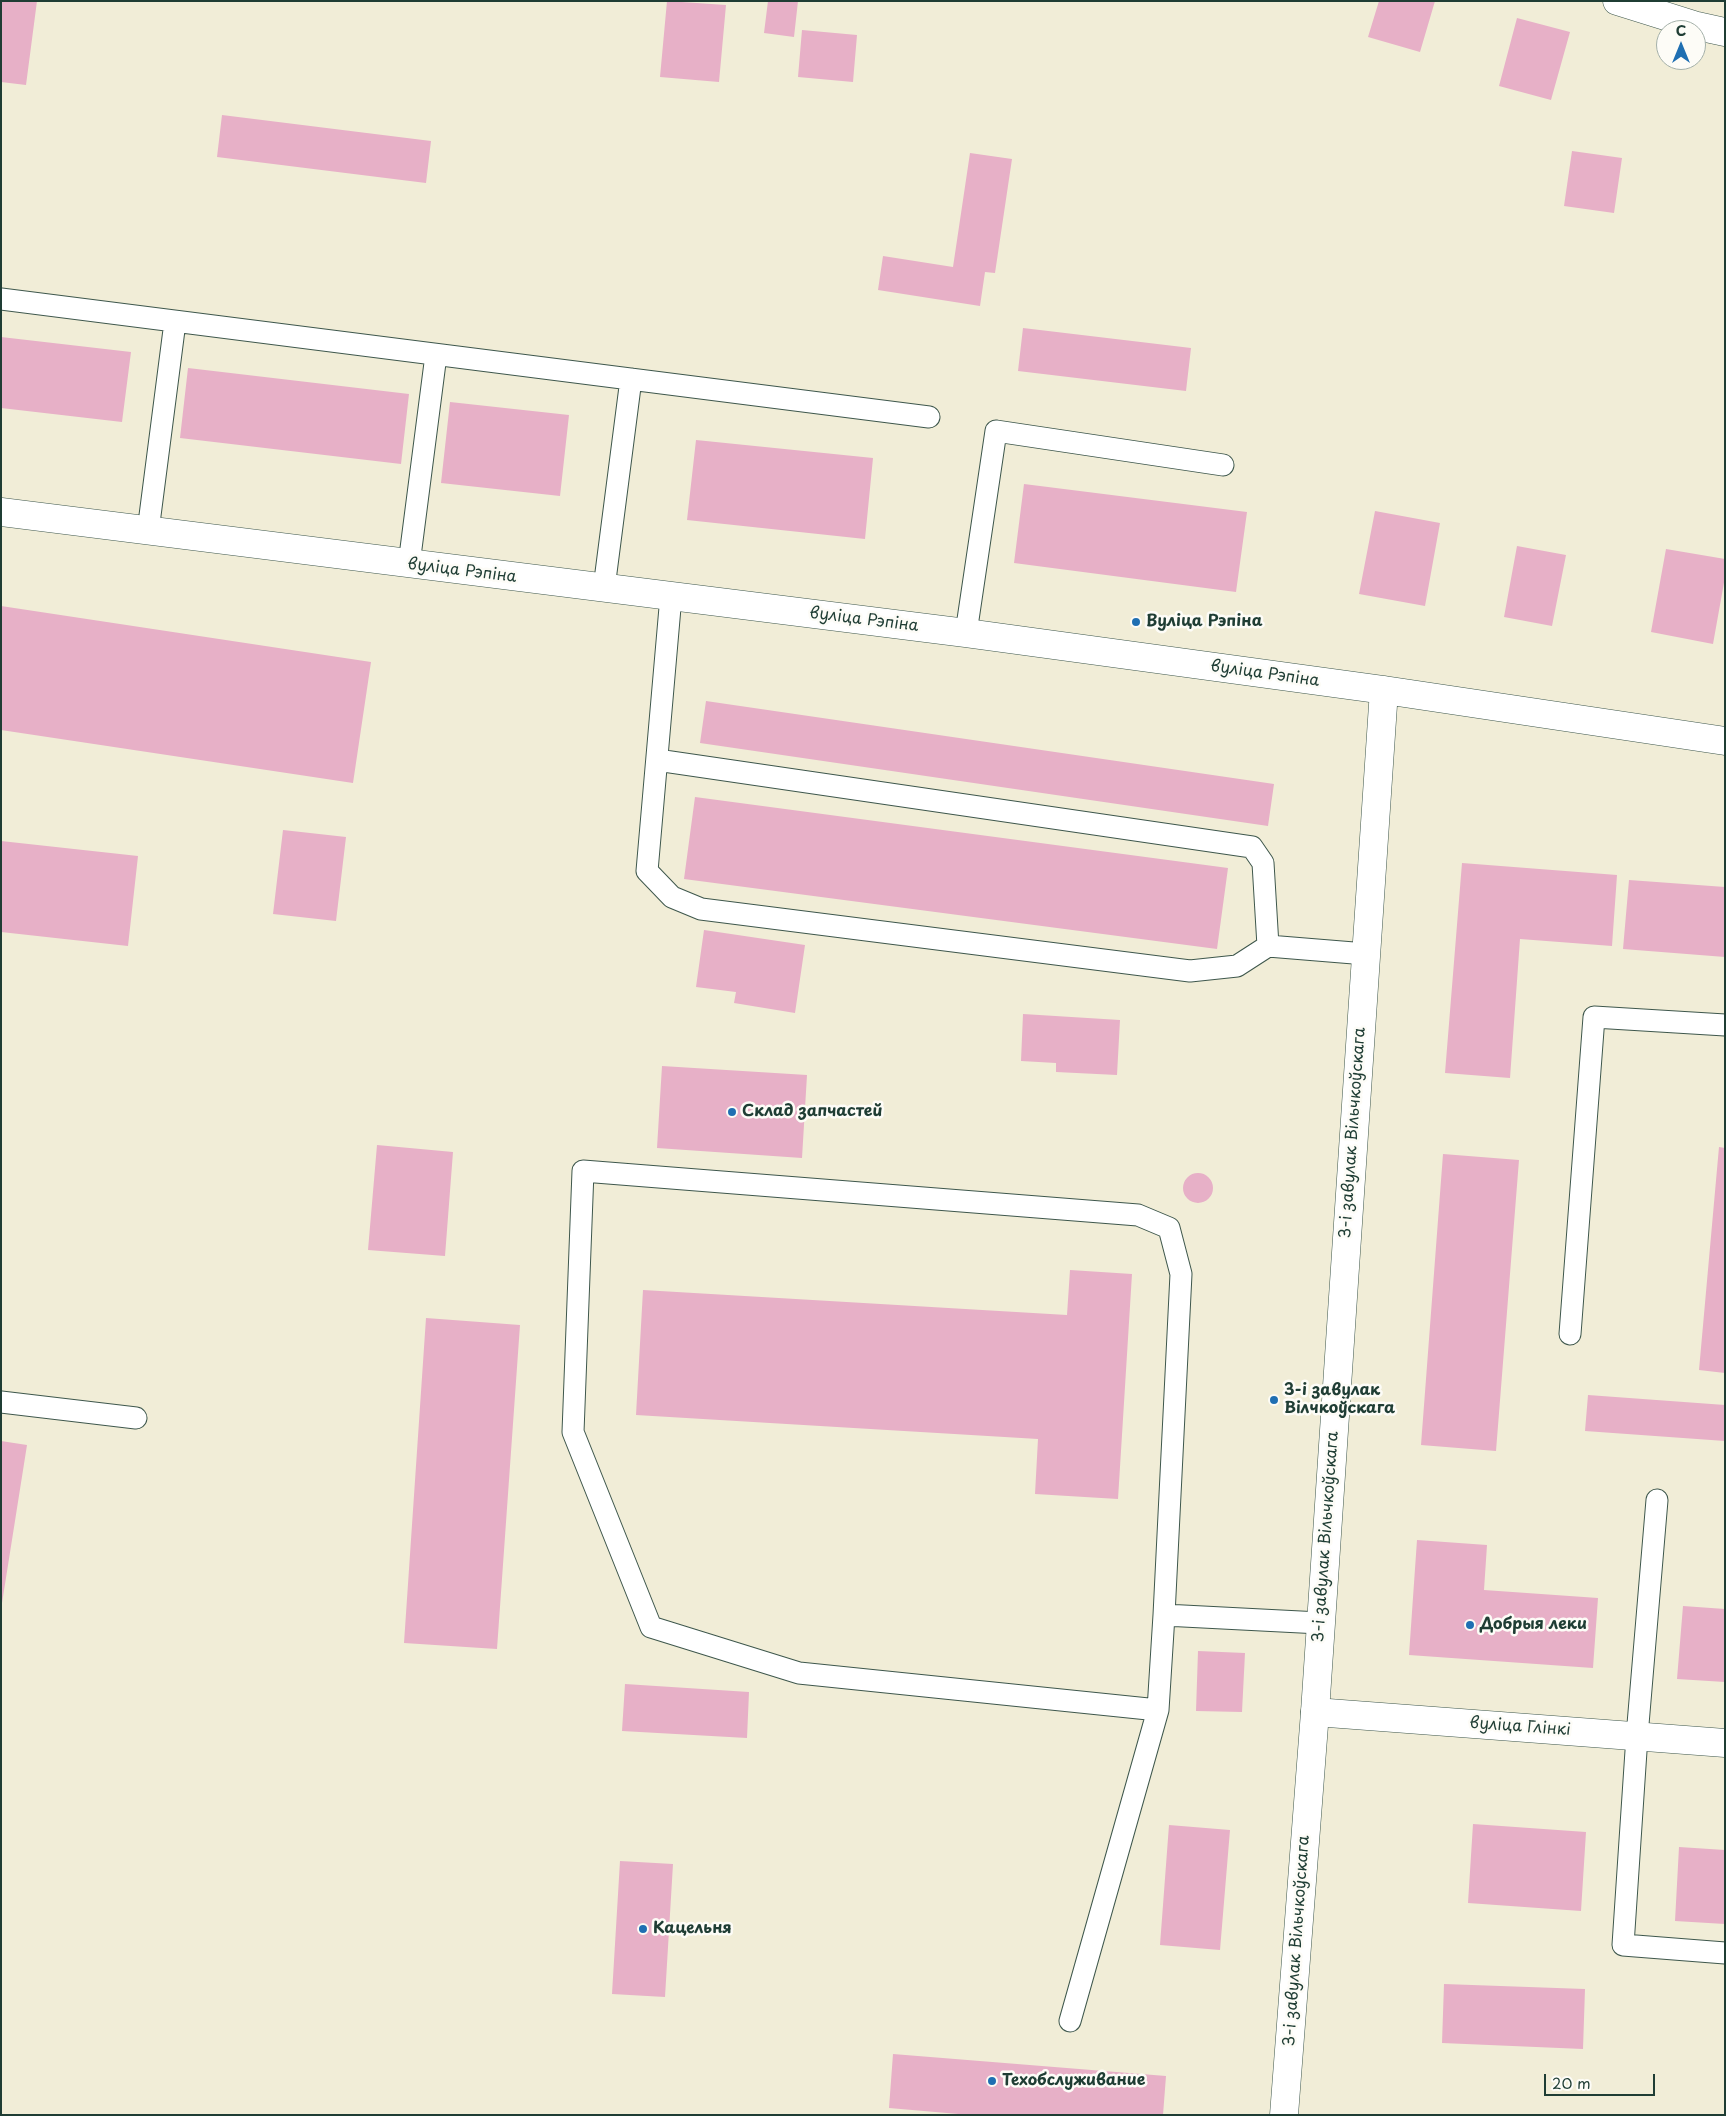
<!DOCTYPE html>
<html>
<head>
<meta charset="utf-8">
<style>
  body { margin:0 }
  #map { position:relative; width:1726px; height:2116px; overflow:hidden; background:#f1edd7; font-family:"Playpen Sans",sans-serif }
  canvas { display:block }
  .frame { position:absolute; inset:0; border:2px solid #1f3d34; pointer-events:none }
  .north { position:absolute; left:1656px; top:20px; width:50px; height:50px; box-sizing:border-box; background:#fdfcf7; border:1px solid #a4b0a9; border-radius:50%; rotate:0deg; font-size:14px; font-weight:700; line-height:20px; text-align:center; color:#1f3d34 }
  .north::after { content:''; display:block; margin:auto; width:18px; height:22px; background:#1f6fb2; clip-path:polygon(50% 0,100% 100%,50% 72%,0 100%) }
  .scale { position:absolute; left:1544px; top:2074px; width:111px; height:22px; box-sizing:border-box; border:2px solid #1f3d34; border-top:0; padding-left:6px; font-size:15px; line-height:18px; white-space:nowrap; color:#1f3d34; -webkit-text-stroke:4px #fdfcf7; paint-order:stroke }
</style>
</head>
<body>
<div id="map">
<canvas width="1726" height="2116"></canvas>
<div class="frame"></div>
<div class="north">С</div>
<div class="scale">20 m</div>
</div>
<script>
const ctx = document.querySelector('canvas').getContext('2d');
ctx.lineJoin = 'round';
function paint(path, color) {
  ctx.fillStyle = color;
  ctx.fill(path, 'evenodd');
}
function toPath(rows) {
  const path = new Path2D();
  for (const r of rows) {
    if (r.length === 3) {
      path.moveTo(r[0] + r[2], r[1]);
      path.arc(r[0], r[1], r[2], 0, 2 * Math.PI);
      continue;
    }
    path.moveTo(r[0], r[1]);
    for (let i = 2; i < r.length; i += 2) path.lineTo(r[i], r[i + 1]);
  }
  return path;
}
function stroke(path, color, width, dash) {
  ctx.strokeStyle = color;
  ctx.lineWidth = width;
  ctx.lineCap = dash ? 'butt' : 'round';
  ctx.setLineDash(dash || []);
  ctx.stroke(path);
}
function label(font, color, halo, rows, align = 'center') {
  ctx.font = font + ' "Playpen Sans",sans-serif';
  ctx.lineWidth = 5;
  ctx.setLineDash([]);
  ctx.textBaseline = 'middle';
  ctx.strokeStyle = halo;
  ctx.fillStyle = color;
  for (const [text, x, y, turn = 0] of rows) {
    ctx.save();
    ctx.translate(x, y);
    ctx.rotate((+turn || 0) * Math.PI / 180);
    ctx.textAlign = isNaN(turn) ? turn : align;
    if (halo) ctx.strokeText(text, 0, 0);
    ctx.fillText(text, 0, 0);
    ctx.restore();
  }
}
const building = toPath([
  [1,1,37,1,26,85,1,82],
  [667,1,726,5,719,82,660,77],
  [768,1,798,1,794,37,764,33],
  [1379,1,1435,1,1420,52,1368,37],
  [1517,18,1570,32,1551,100,1499,86],
  [802,30,857,35,853,82,798,77],
  [222,115,431,141,426,183,217,157],
  [1572,151,1622,158,1614,213,1564,206],
  [970,153,1012,159,995,273,985,272,980,306,878,290,883,256,953,267],
  [1023,328,1191,348,1186,391,1018,371],
  [1,337,131,352,122,422,1,408],
  [188,368,409,394,401,464,180,438],
  [450,402,569,415,560,496,441,483],
  [696,440,873,458,865,539,687,520],
  [1024,484,1247,512,1236,592,1014,563],
  [1375,511,1440,523,1425,606,1359,594],
  [1517,546,1566,555,1552,626,1504,617],
  [1666,549,1725,559,1725,577,1713,644,1651,632],
  [1,606,371,662,353,783,1,730],
  [706,701,1274,784,1268,826,700,743],
  [695,797,1228,868,1217,949,684,879],
  [283,830,346,837,336,921,273,914],
  [1,841,138,856,128,946,1,932],
  [1462,863,1617,875,1612,946,1520,939,1510,1078,1445,1073],
  [1629,880,1725,887,1725,957,1623,949],
  [704,930,805,945,795,1013,734,1003,736,992,696,987],
  [1023,1014,1120,1020,1117,1075,1056,1072,1056,1063,1021,1061],
  [662,1066,807,1075,802,1158,657,1148],
  [377,1145,453,1152,445,1256,368,1250],
  [1719,1147,1725,1148,1725,1373,1699,1370],
  [1443,1154,1519,1160,1496,1451,1421,1445],
  [1198,1188,15],
  [1070,1270,1132,1274,1118,1499,1035,1494,1038,1439,636,1415,643,1290,1067,1315],
  [426,1318,520,1325,497,1649,404,1643],
  [1588,1395,1725,1405,1725,1441,1585,1431],
  [1,1441,27,1445,2,1603,1,1603],
  [1417,1540,1487,1545,1484,1590,1598,1598,1593,1668,1409,1655],
  [1683,1606,1725,1609,1725,1682,1677,1679],
  [1198,1651,1245,1653,1242,1712,1196,1711],
  [625,1684,749,1692,747,1738,622,1731],
  [1473,1824,1586,1832,1581,1911,1468,1903],
  [1169,1825,1230,1830,1220,1950,1160,1945],
  [1679,1847,1725,1850,1725,1924,1675,1921],
  [620,1861,673,1864,665,1997,612,1994],
  [1444,1984,1585,1989,1583,2049,1442,2043],
  [893,2054,1166,2076,1163,2115,970,2115,889,2108]
]);
const service = toPath([
  [1,299,929,417],
  [148,531,175,322],
  [409,564,436,355],
  [604,588,631,379],
  [671,596,647,871,672,897,701,909,1190,971,1237,966,1268,946,1366,954],
  [966,633,996,431,1223,465],
  [657,760,1252,847,1263,863,1268,946],
  [1570,1334,1594,1017,1725,1025],
  [1,1402,136,1418],
  [1657,1500,1637,1736,1623,1945,1725,1953],
  [1158,1710,799,1673,651,1627,573,1432,583,1171,1138,1215,1169,1228,1181,1274,1164,1615],
  [1070,2021,1158,1710,1164,1615,1320,1623]
]);
const minor = toPath([
  [1617,1,1697,26,1725,32],
  [1315,1712,1725,1743]
]);
const tertiary = toPath([
  [1,512,966,633,1384,690,1725,741],
  [1284,2115,1315,1712,1384,690]
]);
const markers = [
  [1136,622,5,"#1f6fb2"],
  [732,1112,5,"#1f6fb2"],
  [1274,1400,5,"#1f6fb2"],
  [1470,1625,5,"#1f6fb2"],
  [643,1929,5,"#1f6fb2"],
  [992,2081,5,"#1f6fb2"]
];
const streetNames = [
  ["вуліца Рэпіна",462,571,7],
  ["вуліца Рэпіна",864,620,7],
  ["вуліца Рэпіна",1265,674,8],
  ["3-і завулак Вільчкоўскага",1353,1133,-86],
  ["3-і завулак Вільчкоўскага",1326,1537,-86],
  ["вуліца Глінкі",1520,1727,4],
  ["3-і завулак Вільчкоўскага",1297,1941,-86]
];
const poiNames = [
  ["Вуліца Рэпіна",1146,622],
  ["Склад запчастей",742,1112],
  ["3-і завулак",1284,1391],
  ["Вілчкоўскага",1284,1409],
  ["Добрыя леки",1480,1625],
  ["Кацельня",653,1929],
  ["Техобслуживание",1002,2081]
];
paint(building, '#e7b0c7');
stroke(service, '#3e574c', 23);
stroke(minor, '#3e574c', 29);
stroke(tertiary, '#3e574c', 29);
stroke(service, '#fff', 21);
stroke(minor, '#fff', 28);
stroke(tertiary, '#fff', 28);
for (const [x, y, r, color] of markers) {
  const dot = new Path2D();
  dot.arc(x, y, r, 0, 2 * Math.PI);
  ctx.fillStyle = color;
  ctx.fill(dot);
  stroke(dot, '#fdfcf7', 2);
}
label('16px', '#1f3d34', '#fdfcf7', streetNames);
label('bold 16px', '#1f3d34', '#fdfcf7', poiNames, 'left');
</script>
</body>
</html>
